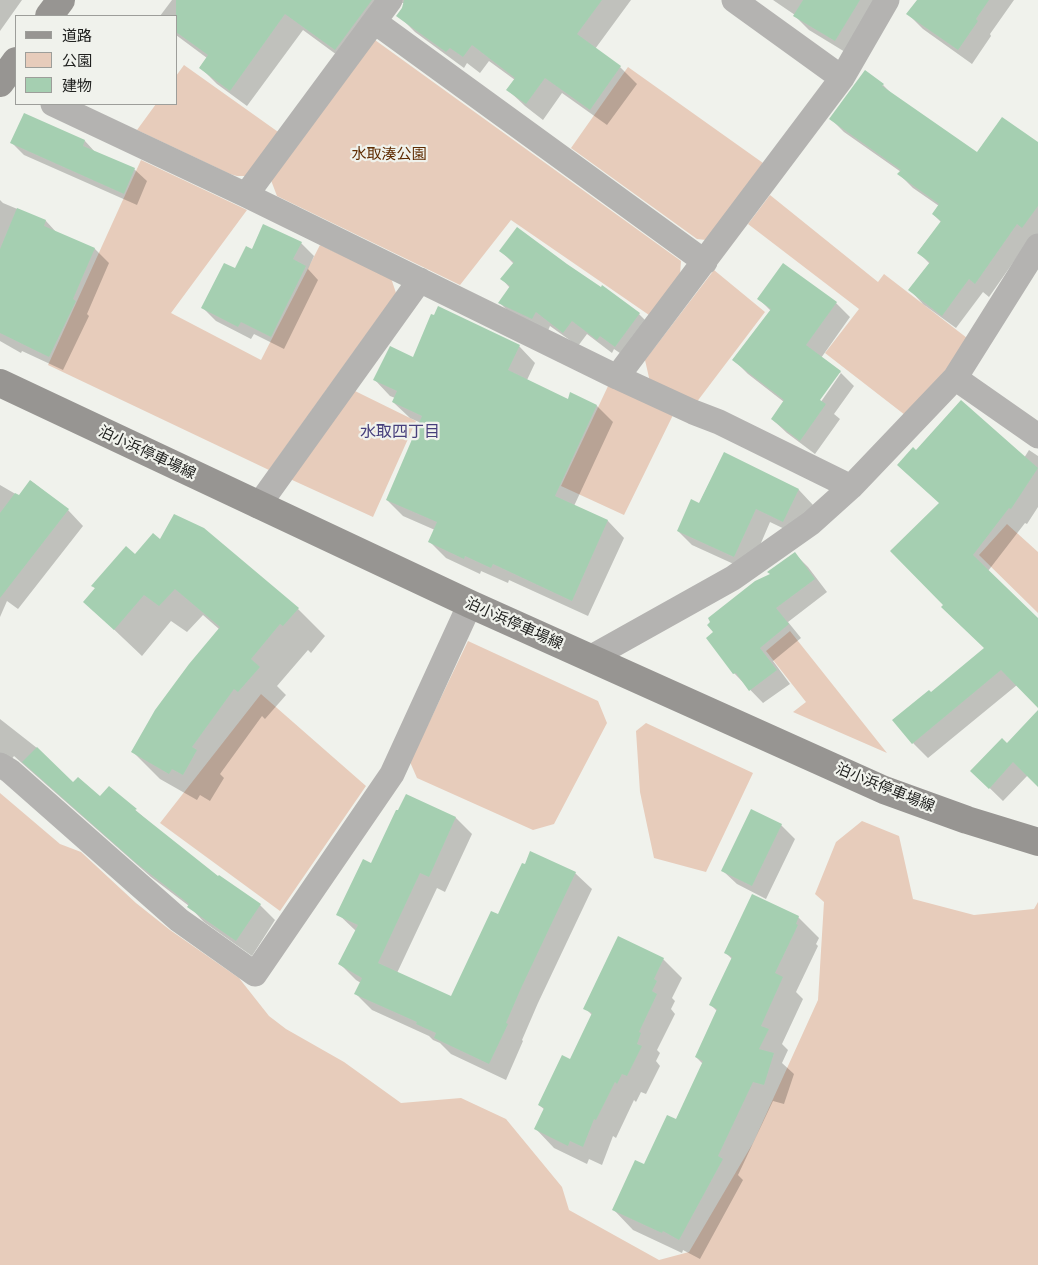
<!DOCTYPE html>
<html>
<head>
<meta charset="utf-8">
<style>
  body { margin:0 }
  #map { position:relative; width:1038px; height:1265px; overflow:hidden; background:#f0f2ec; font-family:"Noto Sans","Noto Sans JP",sans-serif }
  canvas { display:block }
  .legend { position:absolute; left:15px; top:15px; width:162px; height:90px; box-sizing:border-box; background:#f0f2ec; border:1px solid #9d9e9a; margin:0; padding:6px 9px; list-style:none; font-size:15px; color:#20211f }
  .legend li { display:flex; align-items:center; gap:10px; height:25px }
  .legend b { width:25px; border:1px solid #9d9e9a }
</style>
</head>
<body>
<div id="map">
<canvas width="1038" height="1265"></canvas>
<ul class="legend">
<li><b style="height:6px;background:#979592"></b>道路</li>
<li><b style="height:14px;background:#e7ccbb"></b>公園</li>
<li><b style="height:14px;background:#a5cfb1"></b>建物</li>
</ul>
</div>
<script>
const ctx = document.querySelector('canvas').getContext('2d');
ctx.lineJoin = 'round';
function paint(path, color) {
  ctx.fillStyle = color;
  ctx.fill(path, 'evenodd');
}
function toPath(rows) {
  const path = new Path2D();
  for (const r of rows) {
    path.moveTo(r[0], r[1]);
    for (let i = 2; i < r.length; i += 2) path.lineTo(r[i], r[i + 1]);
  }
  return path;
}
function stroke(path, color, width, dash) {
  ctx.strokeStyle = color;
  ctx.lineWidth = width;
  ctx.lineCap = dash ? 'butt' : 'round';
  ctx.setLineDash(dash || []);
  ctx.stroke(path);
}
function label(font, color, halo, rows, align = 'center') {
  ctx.font = font + ' "Noto Sans","Noto Sans JP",sans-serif';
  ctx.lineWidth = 4.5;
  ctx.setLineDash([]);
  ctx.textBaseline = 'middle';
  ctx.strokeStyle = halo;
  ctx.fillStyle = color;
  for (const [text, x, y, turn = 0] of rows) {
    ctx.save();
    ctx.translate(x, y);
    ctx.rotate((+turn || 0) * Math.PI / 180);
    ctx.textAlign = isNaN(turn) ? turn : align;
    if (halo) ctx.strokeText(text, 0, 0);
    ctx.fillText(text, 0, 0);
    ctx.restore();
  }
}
const green = toPath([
  [375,40,681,261,680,275,649,315,511,220,460,285,277,196,269,175],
  [184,65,281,134,245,176,237,176,230,174,137,130,156,104,176,104,176,76],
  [628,67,763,163,706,240,697,239,571,148],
  [141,160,247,210,171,313,261,360,320,245,391,278,396,293,269,470,48,365],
  [770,195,878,282,884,274,967,338,945,375,905,415,825,353,859,309,748,224],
  [714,270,765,312,699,399,695,405,650,382,645,360],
  [609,384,673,415,624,515,561,486],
  [355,391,416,421,373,517,290,479],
  [1007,524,1038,552,1038,613,979,555],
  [790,631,887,753,793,712,806,702,766,651],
  [468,641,598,701,607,723,554,824,533,830,417,778,410,762],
  [261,694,366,786,280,911,160,823],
  [646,723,753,773,706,872,654,858,640,792,636,731],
  [0,793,60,844,81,852,136,903,170,930,239,978,269,1016,286,1029,344,1062,401,1103,461,1098,506,1119,562,1187,569,1210,659,1260,689,1252,753,1143,818,1000,824,902,815,894,836,842,862,821,899,836,913,899,974,915,1034,909,1038,902,1038,1265,0,1265]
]);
const shadow = toPath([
  [0,0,22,0,0,31],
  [172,0,631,0,595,49,620,67,637,84,607,125,562,93,543,120,525,106,508,90,515,80,489,61,480,73,467,63,464,68,415,32,398,15,405,3,402,3,352,66,303,30,247,106,217,84,200,67,207,58,176,35,176,16,160,16],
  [773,0,884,0,850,55,809,30,795,16,795,15],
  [918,0,1014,0,990,34,991,36,972,64,923,29,908,14],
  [883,85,895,97,977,154,1038,143,1038,238,1031,237,989,297,983,292,956,328,923,304,910,290,930,264,918,252,941,222,933,214,939,206,913,188,899,174,901,172,844,132,831,119],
  [85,141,96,153,134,169,147,181,137,205,24,155,12,143],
  [0,200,3,203,46,221,57,233,95,249,109,263,87,314,89,316,63,370,22,351,21,353,0,341],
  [301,243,314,256,308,269,318,280,284,349,254,334,251,339,216,321,203,308,253,250],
  [501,251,601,289,639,314,653,328,630,360,614,349,612,353,587,334,578,346,550,326,547,333,514,317,500,303,510,288,502,279,514,264],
  [759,299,836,303,850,317,821,358,841,373,838,373,816,404,818,406,841,373,854,386,834,414,840,419,815,454,787,433,772,419,784,402,748,374,734,360,771,311],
  [519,346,535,363,527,380,568,400,571,394,597,406,613,422,574,506,608,521,624,538,588,616,509,580,508,583,481,571,480,574,446,558,430,542,435,530,403,516,387,500,421,423,410,418,393,402,395,398,390,396,374,379,414,358],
  [1029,450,1038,456,1038,507,1027,524,1025,523,988,571,1038,619,1038,690,1017,685,928,758,913,743,931,694,986,649,940,504,916,452,1024,458],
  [724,454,799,490,813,505,797,535,770,522,749,571,692,545,678,531,699,504],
  [31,481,68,510,83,526,18,609,7,601,0,617,0,485,19,496],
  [160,541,298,609,325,636,311,653,308,650,277,686,286,695,265,719,262,716,220,774,224,778,210,801,200,795,197,800,160,779,133,752,219,629,203,615,187,632,171,621,142,656,85,602,96,589,93,586,135,556],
  [795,554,808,567,827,592,788,622,801,638,773,661,790,684,763,703,734,673,771,575],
  [1038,712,1038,785,1028,775,1003,801,972,771,1007,744],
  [0,719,37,748,73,784,100,798,109,787,149,822,219,878,260,905,275,920,252,956,204,922,189,906,151,877,14,756,6,767,0,763],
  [407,796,456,818,472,834,445,892,437,888,397,973,451,997,499,916,575,873,592,889,538,1003,522,1040,523,1041,506,1080,451,1054,440,1043,433,1040,429,1036,372,1010,356,994,361,983,356,980,340,964,356,931,338,914,372,864],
  [781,825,795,839,766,899,737,884,723,871],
  [753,896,798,917,819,938,816,944,818,946,796,992,803,999,782,1044,788,1050,782,1063,794,1074,784,1104,773,1101,738,1175,743,1180,700,1259,683,1250,682,1253,633,1230,613,1209,676,1120,703,1064,696,1057,717,1011,711,1005,732,959,726,953],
  [619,938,663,959,682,978,672,998,675,1001,671,1009,675,1014,657,1050,660,1053,656,1061,660,1066,646,1094,641,1092,636,1102,634,1100,616,1138,613,1136,602,1165,589,1159,587,1164,554,1148,536,1129,545,1110,539,1105,571,1061,592,1015,585,1008]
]);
const building = toPath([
  [176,0,372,0,335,50,285,14,230,91,199,68,208,55,176,32],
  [404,0,602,0,577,34,621,66,590,110,545,78,526,104,506,90,515,78,472,45,463,57,450,48,446,52,396,16,402,8],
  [803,0,860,0,835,41,793,16],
  [917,0,989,0,976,19,978,21,958,50,906,14],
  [865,70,884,84,882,86,977,152,1002,117,1038,142,1038,206,1022,228,1017,224,975,284,969,279,942,316,908,290,930,262,917,253,941,221,932,214,939,204,897,174,901,170,829,119],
  [24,113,85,140,83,146,135,168,124,194,10,143],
  [17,208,46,220,44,226,95,248,73,299,76,301,49,357,0,333,0,249],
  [263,224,302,242,293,259,306,266,271,337,241,322,238,327,201,308,224,263,235,268,246,246,252,249],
  [517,227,567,264,601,287,602,285,640,313,615,347,600,336,597,340,572,321,563,333,536,312,532,319,498,303,510,286,500,279,514,262,499,251],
  [783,263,837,302,806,345,841,371,820,400,826,404,800,441,771,419,784,400,732,360,771,309,757,299],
  [438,306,520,345,508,370,568,399,570,392,597,405,555,496,608,520,572,601,493,564,491,568,465,556,464,559,428,542,437,522,386,500,422,416,392,402,397,391,373,380,390,346,413,357,431,314,434,315],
  [961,400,1038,468,1011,509,1009,508,973,555,1038,618,1038,708,1001,670,912,744,892,720,929,690,931,692,984,648,941,607,943,605,890,551,939,503,897,465,913,447,916,450],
  [724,452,799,489,783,522,756,509,734,557,677,531,691,499,699,503],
  [30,480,69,509,0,598,0,513,15,493,19,495],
  [174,514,204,528,299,608,283,626,280,624,251,659,260,667,238,692,234,689,192,747,197,750,183,775,172,769,169,774,131,752,155,710,189,664,220,627,175,589,159,606,144,595,114,630,83,602,95,588,91,586,126,546,135,554,153,533,160,539],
  [795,552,815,579,776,608,789,624,760,648,777,670,749,691,736,673,733,674,706,638,713,632,707,625,710,622,708,618,755,581,770,574,767,572],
  [1038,710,1038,787,1013,762,989,789,970,771,1002,738,1007,743],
  [37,747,73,782,78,777,100,796,109,786,137,809,135,810,218,876,219,875,261,904,236,941,187,907,189,904,135,862,22,762],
  [406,794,456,817,429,877,420,873,378,963,451,996,491,911,498,914,522,863,525,864,530,851,576,872,522,986,506,1023,508,1024,489,1064,434,1038,436,1033,416,1024,417,1022,354,994,362,978,338,964,358,925,336,915,363,859,371,863,396,810,398,810],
  [751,809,782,824,752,886,721,871],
  [752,894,799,916,796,924,798,925,775,973,783,977,761,1026,769,1029,759,1049,774,1053,764,1085,753,1082,718,1156,723,1159,679,1240,663,1231,662,1233,612,1210,635,1160,644,1164,667,1115,676,1119,703,1061,695,1057,717,1009,709,1005,732,957,724,953],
  [618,936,664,958,654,979,657,981,652,991,657,994,639,1032,641,1033,637,1044,642,1046,627,1076,622,1074,617,1084,615,1082,596,1120,594,1119,583,1147,570,1141,568,1146,534,1129,544,1108,538,1105,562,1055,570,1059,592,1013,583,1009]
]);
const street = toPath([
  [734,0,842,78],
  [375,22,705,262],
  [53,104,246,195,617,377,693,412,719,422,851,487],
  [246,195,390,0],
  [617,377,842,78,887,0],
  [955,378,1038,436],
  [258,506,420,280],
  [590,658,733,578,811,523,851,487,955,378,1038,246],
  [0,765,10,771,179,920,255,974,392,774,470,604]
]);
const secondary = toPath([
  [49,16,61,0],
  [0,83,16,61],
  [0,383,470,604,884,790,967,820,1038,842]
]);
const parkNames = [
  ["水取湊公園",389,155]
];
const streetNames = [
  ["泊小浜停車場線",147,453,25],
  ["泊小浜停車場線",514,624,24],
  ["泊小浜停車場線",885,788,22]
];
const neighbourhoodNames = [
  ["水取四丁目",400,432]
];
paint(green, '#e7ccbb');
paint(shadow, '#0003');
paint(building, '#a5cfb1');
stroke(street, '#b4b3b1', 25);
stroke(secondary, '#979592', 28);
label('15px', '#5e2b00', '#f0f2ec', parkNames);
label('15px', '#20211f', '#f0f2ec', streetNames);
label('16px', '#473f7c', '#f0f2ec', neighbourhoodNames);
</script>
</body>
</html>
